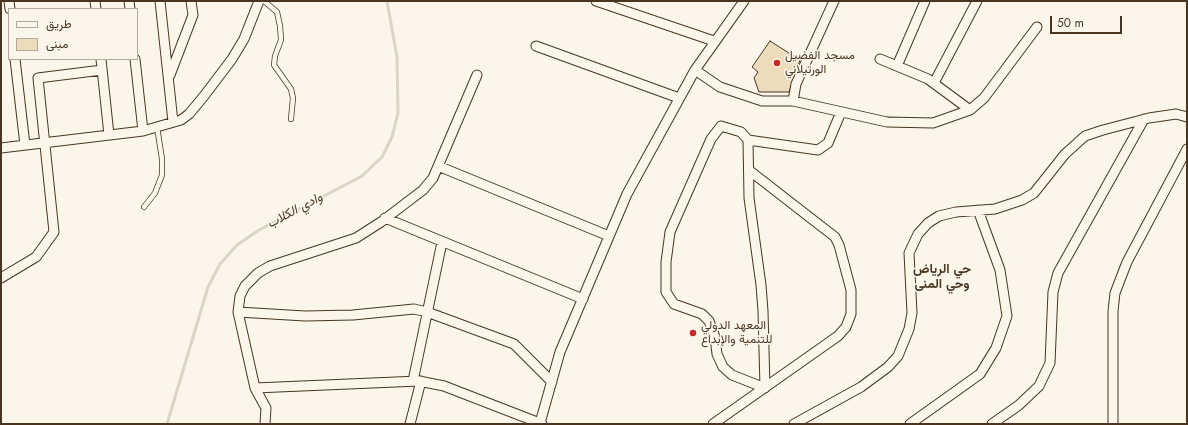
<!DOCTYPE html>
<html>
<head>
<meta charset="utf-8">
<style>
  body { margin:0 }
  #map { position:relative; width:1188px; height:425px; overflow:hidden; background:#fbf6e9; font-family:Jost,Vazirmatn,sans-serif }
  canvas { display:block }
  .frame { position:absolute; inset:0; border:2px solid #4a3520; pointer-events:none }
  .legend { position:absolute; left:8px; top:8px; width:130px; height:52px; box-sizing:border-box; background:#fbf6e9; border:1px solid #b4a999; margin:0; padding:5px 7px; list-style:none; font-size:12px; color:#4a3520 }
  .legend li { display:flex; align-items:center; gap:8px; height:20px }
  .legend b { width:20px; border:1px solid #b4a999 }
  .scale { position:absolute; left:1050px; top:16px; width:72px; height:18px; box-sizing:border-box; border:2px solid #4a3520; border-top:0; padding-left:5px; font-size:12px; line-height:14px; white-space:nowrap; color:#4a3520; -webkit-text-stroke:3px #fbf6e9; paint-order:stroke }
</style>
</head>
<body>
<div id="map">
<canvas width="1188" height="425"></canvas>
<div class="frame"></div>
<ul class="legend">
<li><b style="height:5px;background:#fbf6e9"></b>طريق</li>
<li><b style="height:11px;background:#ecdcbc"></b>مبنى</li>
</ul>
<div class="scale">50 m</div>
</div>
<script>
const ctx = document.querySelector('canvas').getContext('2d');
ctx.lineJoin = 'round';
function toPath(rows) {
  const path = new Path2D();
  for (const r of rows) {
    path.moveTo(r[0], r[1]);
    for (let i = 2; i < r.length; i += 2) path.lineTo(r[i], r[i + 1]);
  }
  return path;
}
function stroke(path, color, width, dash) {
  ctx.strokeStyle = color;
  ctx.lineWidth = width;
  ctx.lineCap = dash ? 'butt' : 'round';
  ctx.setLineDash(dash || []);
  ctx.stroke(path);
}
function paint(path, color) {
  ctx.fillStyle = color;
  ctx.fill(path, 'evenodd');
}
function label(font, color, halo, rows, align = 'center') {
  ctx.font = font + ' Jost,Vazirmatn,sans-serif';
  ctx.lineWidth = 3;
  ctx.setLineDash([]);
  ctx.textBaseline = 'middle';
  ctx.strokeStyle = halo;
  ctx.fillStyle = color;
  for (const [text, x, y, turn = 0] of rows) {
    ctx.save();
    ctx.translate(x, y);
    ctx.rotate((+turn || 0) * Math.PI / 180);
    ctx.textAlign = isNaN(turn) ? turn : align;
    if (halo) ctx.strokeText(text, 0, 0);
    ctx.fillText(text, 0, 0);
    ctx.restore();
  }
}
const stream = toPath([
  [167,424,208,287,220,264,237,245,259,230,362,176,382,157,392,137,398,113,397,57,387,1]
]);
const building = toPath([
  [770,41,800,60,789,92,759,92,754,78,758,72,752,67,770,41]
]);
const lane = toPath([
  [264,1,277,12,280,26,281,40,275,56,274,65,291,89,293,98,291,119],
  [144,207,155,193,162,175,162,159,157,127]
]);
const street = toPath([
  [9,1,10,9],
  [95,1,96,9],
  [129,1,130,9],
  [160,1,173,122],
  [596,1,714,41],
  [536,46,679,98],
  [15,59,25,145],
  [101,59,109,135],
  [135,59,143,131],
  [880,59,928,79,970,110],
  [897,66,925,1],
  [695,70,720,87,762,101,793,101,887,122,933,123,970,110,984,98,1037,27],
  [170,75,193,15,191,1],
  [934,83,977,1],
  [793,101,796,84,834,1],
  [721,126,741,132,748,140,749,198,761,285,763,311,765,388,732,375,723,367,717,354,715,337,709,321,702,314,674,304,666,292,666,262,670,232,711,139,721,126],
  [748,140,818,150,828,143,841,112],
  [1,148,143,131,181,120,189,114,204,96,232,59,244,39,259,1],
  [438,166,609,236],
  [385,218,583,299],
  [1,278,36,257,54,232,38,78,102,70],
  [238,312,305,316,353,315,414,309,427,312,514,344,552,382],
  [413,381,442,242],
  [255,388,419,381,444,386,542,424],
  [540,423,560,352,627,194,695,70,744,1],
  [265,424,266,408,255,388,238,312,240,296,245,286,258,273,270,266,356,238,381,222,423,190,433,178,477,75],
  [410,424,421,381],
  [713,424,838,336,846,327,851,314,851,290,839,245,835,237,750,171],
  [794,424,861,387,888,367,898,356,909,329,912,313,909,253,918,234,928,223,939,216,956,212,995,209,1022,200,1034,193,1065,154,1085,136,1103,130,1149,118,1176,114,1187,117],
  [910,424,980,374,996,348,1007,316,1000,270,978,210],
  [992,424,1019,405,1039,386,1050,363,1053,292,1058,273,1144,119],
  [1113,424,1113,311,1115,293,1127,262,1187,149]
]);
const markers = [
  [777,63,4,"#c62828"],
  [693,333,4,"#c62828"]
];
const poiNames = [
  ["مسجد الفضيل",785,56],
  ["الورتيلاني",785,70],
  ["المعهد الدولي",701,326],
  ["للتنمية والإبداع",701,340]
];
const waterNames = [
  ["وادي الكلاب",295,211,-28]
];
const neighbourhoodNames = [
  ["حي الرياض",942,270],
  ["وحي المنى",942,285]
];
stroke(stream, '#dcd4c6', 3);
paint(building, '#ecdcbc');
stroke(building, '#4a3520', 1);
stroke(lane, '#4a3520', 6);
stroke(street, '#4a3520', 11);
stroke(lane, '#fbf6e9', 4.5);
stroke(street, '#fbf6e9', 9);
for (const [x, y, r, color] of markers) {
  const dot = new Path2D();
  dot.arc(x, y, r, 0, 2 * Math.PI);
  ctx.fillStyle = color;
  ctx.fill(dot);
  stroke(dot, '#fbf6e9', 1.5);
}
label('12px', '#4a3520', '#fbf6e9', poiNames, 'left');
label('italic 13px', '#4a3520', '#fbf6e9', waterNames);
label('bold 13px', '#4a3520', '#fbf6e9', neighbourhoodNames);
</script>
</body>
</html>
